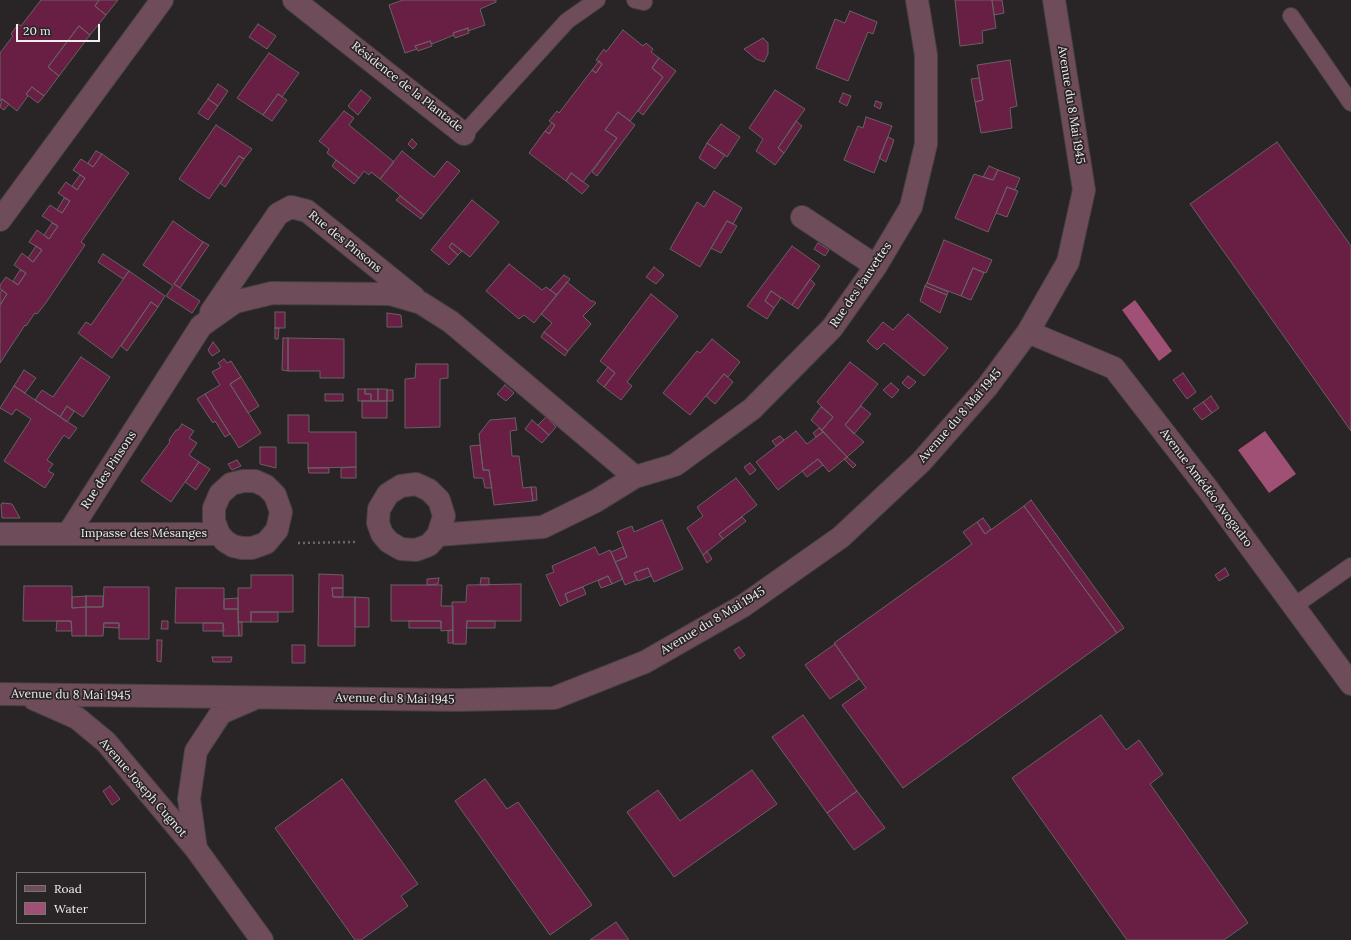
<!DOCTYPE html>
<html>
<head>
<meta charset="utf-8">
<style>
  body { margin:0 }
  #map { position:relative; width:1351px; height:940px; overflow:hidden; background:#292426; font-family:Lora,serif }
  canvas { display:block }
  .legend { position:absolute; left:16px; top:872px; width:130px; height:52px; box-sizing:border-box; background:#292426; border:1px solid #797476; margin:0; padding:5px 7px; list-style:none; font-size:12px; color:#f0edee }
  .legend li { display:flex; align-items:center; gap:8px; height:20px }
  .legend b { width:20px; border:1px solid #797476 }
  .scale { position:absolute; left:16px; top:24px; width:84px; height:18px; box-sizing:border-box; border:2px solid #f0edee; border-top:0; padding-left:5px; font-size:12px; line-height:14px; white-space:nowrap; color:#f0edee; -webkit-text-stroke:3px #292426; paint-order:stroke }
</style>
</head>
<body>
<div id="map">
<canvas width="1351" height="940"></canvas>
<ul class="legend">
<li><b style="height:5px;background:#6f4c5a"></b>Road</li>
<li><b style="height:11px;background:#a05074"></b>Water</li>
</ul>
<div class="scale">20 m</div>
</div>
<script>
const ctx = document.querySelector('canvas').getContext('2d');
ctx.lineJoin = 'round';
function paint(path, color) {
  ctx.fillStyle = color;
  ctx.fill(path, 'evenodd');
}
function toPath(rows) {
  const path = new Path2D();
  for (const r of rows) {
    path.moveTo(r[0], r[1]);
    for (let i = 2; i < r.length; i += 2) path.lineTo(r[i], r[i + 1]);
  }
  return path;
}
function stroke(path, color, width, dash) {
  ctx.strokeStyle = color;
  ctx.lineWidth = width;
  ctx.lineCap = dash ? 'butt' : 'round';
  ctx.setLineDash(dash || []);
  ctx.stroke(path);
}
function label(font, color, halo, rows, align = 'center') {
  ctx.font = font + ' Lora,serif';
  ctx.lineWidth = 3.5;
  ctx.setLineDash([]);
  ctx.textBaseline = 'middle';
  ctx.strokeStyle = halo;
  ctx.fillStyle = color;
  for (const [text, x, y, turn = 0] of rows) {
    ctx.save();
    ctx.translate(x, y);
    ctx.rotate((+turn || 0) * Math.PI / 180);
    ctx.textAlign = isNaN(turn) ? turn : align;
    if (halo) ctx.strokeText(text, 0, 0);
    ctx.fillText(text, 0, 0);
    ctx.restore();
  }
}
const water = toPath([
  [1135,300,1172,351,1159,361,1122,310],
  [1265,431,1296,474,1269,493,1238,450]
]);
const building = toPath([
  [41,0,99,0,95,6,106,15,90,35,79,26,48,67,59,76,44,96,32,87,26,94,28,96,17,111,2,99,0,101,0,53,13,36,11,34,18,24,21,26,41,0],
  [99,0,118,0,106,15,95,6,99,0],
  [403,0,496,0,496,2,480,9,485,25,468,31,468,28,453,33,454,35,432,44,430,41,415,46,417,49,405,53,389,5,403,0],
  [955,0,992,0,996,28,982,31,983,43,960,46,955,0],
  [992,0,1002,0,1004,13,994,15,992,0],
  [850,11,877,22,873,34,868,32,848,81,816,68,835,19,845,23,850,11],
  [258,24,276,36,267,49,249,37,258,24],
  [79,26,90,35,59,76,48,67,79,26],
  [468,28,469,33,455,38,453,33,468,28],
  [623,30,643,46,646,43,653,49,651,52,659,58,652,68,663,77,630,121,618,112,605,130,617,138,583,182,571,173,566,181,529,153,545,131,549,134,555,125,549,121,557,111,559,113,592,70,596,73,602,64,596,60,604,49,606,52,623,30],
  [763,38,768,43,768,54,764,62,756,59,744,49,763,38],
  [430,41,432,46,418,51,415,46,430,41],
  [269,53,299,73,282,97,278,94,263,115,237,98,269,53],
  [659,58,676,71,643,115,638,111,663,77,652,68,659,58],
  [1010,60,1017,106,1010,108,1012,128,981,133,975,102,983,100,977,65,1010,60],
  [599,61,602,64,596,73,592,70,599,61],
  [979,78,983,100,975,102,971,79,979,78],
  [218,84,228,91,218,106,208,99,218,84],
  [32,87,44,96,38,103,26,94,32,87],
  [361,90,371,98,358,115,348,106,361,90],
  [775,90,805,109,778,148,784,153,775,165,756,151,763,139,749,128,775,90],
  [843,93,851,96,847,106,839,102,843,93],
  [278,94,287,100,272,121,263,115,278,94],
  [2,99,9,104,4,110,0,107,2,99],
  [208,99,218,106,208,120,198,113,208,99],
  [876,101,882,103,880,109,874,106,876,101],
  [344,111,354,118,349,125,394,162,380,179,371,172,369,175,364,171,359,178,327,153,329,149,319,141,344,111],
  [618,112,635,125,597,176,592,172,617,138,605,130,618,112],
  [866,117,892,126,874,173,844,160,858,126,863,128,866,117],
  [796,121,802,126,784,153,778,148,796,121],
  [552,123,555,125,549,134,545,131,552,123],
  [721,124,740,137,727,157,707,143,721,124],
  [216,125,252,149,244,159,239,156,209,199,179,179,216,125],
  [888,137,894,140,886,162,879,158,888,137],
  [412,139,417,144,413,149,408,144,412,139],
  [1277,142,1351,246,1351,431,1190,204,1277,142],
  [707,143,725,155,715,169,699,158,707,143],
  [96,151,102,154,93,167,88,163,96,151],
  [402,151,434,177,447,161,460,171,424,215,380,179,402,151],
  [102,154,129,173,81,242,85,245,45,304,37,314,35,313,26,326,25,325,0,363,0,305,7,294,0,289,0,285,6,277,18,285,26,273,14,265,22,253,33,262,42,250,29,242,37,230,49,239,58,226,42,216,50,205,62,213,70,201,58,193,66,182,77,190,85,178,73,170,81,159,93,167,102,154],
  [239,156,244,159,225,187,220,183,239,156],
  [336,160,359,178,354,184,332,166,336,160],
  [989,166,998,170,993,180,983,177,989,166],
  [998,170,1020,178,1015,190,1007,187,988,232,955,218,974,174,993,180,998,170],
  [571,173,589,186,582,194,566,181,571,173],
  [80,175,85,178,77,190,72,186,80,175],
  [1007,187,1018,191,1007,217,996,213,1007,187],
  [714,191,742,208,733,224,727,221,700,267,670,249,697,202,704,207,714,191],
  [400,196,424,215,421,219,396,200,400,196],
  [64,198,70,201,62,213,57,210,64,198],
  [472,200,499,222,470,257,452,243,449,247,458,255,449,265,431,250,472,200],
  [173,221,203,242,174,284,200,301,192,313,166,296,173,286,143,265,173,221],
  [727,221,737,226,721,253,711,248,727,221],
  [52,223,58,226,49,239,44,235,52,223],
  [944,240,992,260,986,273,973,268,961,296,927,283,944,240],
  [203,242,209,245,180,288,174,284,203,242],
  [452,243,462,251,458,255,449,247,452,243],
  [818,243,829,250,825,256,814,249,818,243],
  [36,246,42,250,33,262,28,258,36,246],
  [792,246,820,266,792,305,771,291,765,301,774,308,767,319,747,306,792,246],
  [103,254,129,271,123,279,98,262,103,254],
  [509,264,542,290,546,287,557,295,534,323,524,315,519,319,486,291,509,264],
  [654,267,664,275,656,284,646,277,654,267],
  [973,268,984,273,971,300,961,296,973,268],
  [20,270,26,273,18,285,13,281,20,270],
  [129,271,165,296,158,307,151,302,112,358,78,333,86,322,91,325,129,271],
  [564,275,570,279,557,295,550,290,564,275],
  [810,279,815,284,798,309,792,305,810,279],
  [567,282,591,301,593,301,596,303,583,316,591,324,568,351,544,332,552,323,541,314,567,282],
  [927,283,948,292,947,295,925,286,927,283],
  [925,286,947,295,940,313,920,301,925,286],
  [2,290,7,294,0,305,0,293,2,290],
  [771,291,781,298,774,308,765,301,771,291],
  [651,294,678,316,627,382,632,386,621,400,604,387,615,373,600,361,651,294],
  [151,302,158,307,127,351,121,346,151,302],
  [275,312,285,312,285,328,275,328,275,312],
  [387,313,401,315,402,327,387,327,387,313],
  [908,314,948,348,924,376,884,343,877,350,867,341,883,322,893,330,908,314],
  [275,328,279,328,278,339,275,339,275,328],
  [544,332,568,351,565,356,541,337,544,332],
  [283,338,288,338,288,371,282,370,283,338],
  [288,338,344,339,344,378,320,378,320,371,288,371,288,338],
  [712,339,740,362,728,377,724,374,690,415,663,393,697,351,700,353,712,339],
  [213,342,220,351,212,356,208,350,213,342],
  [81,357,110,377,83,417,67,406,60,417,35,400,42,390,53,397,81,357],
  [224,359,227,363,231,361,241,377,230,384,261,433,239,448,205,394,220,385,212,372,221,367,218,363,224,359],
  [850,362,878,384,845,425,864,442,847,457,822,430,833,417,817,402,850,362],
  [416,364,448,364,448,378,440,379,440,427,405,428,405,379,415,378,416,364],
  [608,367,615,373,604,387,597,381,608,367],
  [24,370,36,378,25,393,14,386,24,370],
  [1183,373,1196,392,1187,399,1173,380,1183,373],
  [724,374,733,382,715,404,706,396,724,374],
  [908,376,916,382,909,389,902,383,908,376],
  [241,377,259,406,248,413,230,384,241,377],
  [891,383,899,390,892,398,883,390,891,383],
  [505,385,514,393,506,401,497,394,505,385],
  [14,386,77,428,69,439,64,435,47,460,53,464,48,471,54,474,45,488,4,461,31,419,16,409,12,415,0,408,14,386],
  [358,389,365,389,365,394,371,394,371,401,358,401,358,389],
  [365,389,378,389,378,401,371,401,371,394,365,394,365,389],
  [378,389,387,389,387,401,378,401,378,389],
  [387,390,393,390,393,401,387,401,387,390],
  [205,394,230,434,225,437,215,421,213,423,197,399,205,394],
  [325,394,343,394,343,401,325,401,325,394],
  [1211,396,1219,408,1212,413,1203,402,1211,396],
  [362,401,387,401,387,418,362,418,362,401],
  [1203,402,1212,413,1202,420,1193,409,1203,402],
  [67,406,74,412,67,422,60,417,67,406],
  [861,406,871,414,854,434,845,425,861,406],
  [821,407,833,417,822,430,811,420,821,407],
  [288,415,309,415,309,432,356,432,356,467,308,468,308,443,288,443,288,415],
  [546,417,556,427,549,435,538,425,546,417],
  [515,418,517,430,510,431,512,456,519,456,523,488,531,487,533,501,494,505,489,470,483,470,479,434,490,420,515,418],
  [532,420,549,435,542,443,525,429,532,420],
  [182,424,194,431,189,438,197,443,189,455,199,462,171,502,141,481,170,442,169,440,176,430,178,430,182,424],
  [819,428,823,432,816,437,813,433,819,428],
  [796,431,807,444,823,432,847,457,829,472,818,459,778,490,756,462,796,431],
  [780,436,784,440,776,446,772,441,780,436],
  [480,445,483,470,489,470,492,488,485,488,483,478,474,478,470,446,480,445],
  [260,447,276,447,276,468,260,464,260,447],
  [847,457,856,465,853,468,844,459,847,457],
  [818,459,823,465,807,477,802,471,818,459],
  [237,460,241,466,232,470,228,464,237,460],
  [199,462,210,469,196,490,185,482,199,462],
  [750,463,756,470,750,475,744,467,750,463],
  [356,467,356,478,341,478,341,468,356,467],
  [308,468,329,468,329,473,309,473,308,468],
  [736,478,757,505,719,534,723,539,703,555,687,528,703,516,697,507,736,478],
  [531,487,536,487,537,500,533,501,531,487],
  [1031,500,1124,628,1117,633,1024,506,1031,500],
  [3,503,12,504,20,518,2,518,1,504,3,503],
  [1024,506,1117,633,903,788,842,705,866,688,834,643,972,544,963,532,977,522,985,534,1024,506],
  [742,517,746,521,723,539,719,534,742,517],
  [983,518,991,529,985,534,977,522,983,518],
  [662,520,683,569,654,582,648,568,634,573,637,580,625,585,615,562,627,557,617,532,632,526,634,532,662,520],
  [595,547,599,555,610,550,623,579,612,584,608,576,565,594,568,602,560,606,546,575,554,572,552,566,595,547],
  [623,547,627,557,615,562,611,552,623,547],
  [707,551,712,559,707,563,703,555,707,551],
  [648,568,651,576,638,581,634,573,648,568],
  [1225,568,1229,575,1219,581,1215,575,1225,568],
  [319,574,343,575,343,588,332,588,333,597,355,597,355,646,318,646,319,574],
  [251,575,293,575,293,612,251,612,251,622,238,622,238,588,251,588,251,575],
  [608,576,612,584,601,588,598,581,608,576],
  [439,578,438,584,427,585,427,579,439,578],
  [481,578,489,578,489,585,480,585,481,578],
  [521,584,521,621,467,621,466,644,453,644,452,602,466,602,467,585,521,584],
  [391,585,442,585,441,606,453,606,453,630,441,631,441,621,391,621,391,585],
  [24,586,72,586,72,608,86,607,86,636,72,636,71,621,23,621,24,586],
  [104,587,149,587,149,639,119,639,119,623,104,623,103,636,86,636,86,607,103,607,104,587],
  [583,587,586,594,568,602,565,594,583,587],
  [176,588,224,588,224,609,238,609,239,636,223,636,223,623,175,623,176,588],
  [332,588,343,588,343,597,333,597,332,588],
  [86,596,103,596,103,607,86,607,86,596],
  [86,596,86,607,72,608,72,597,86,596],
  [355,597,369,598,369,627,355,627,355,597],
  [238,598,238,609,224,609,224,599,238,598],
  [251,612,278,612,278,622,251,622,251,612],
  [57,621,71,621,72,631,56,631,57,621],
  [162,621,168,621,168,629,161,629,162,621],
  [409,621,441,621,441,628,409,628,409,621],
  [467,621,495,621,495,628,466,628,467,621],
  [238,622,242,622,242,636,239,636,238,622],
  [104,623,119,623,119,628,103,627,104,623],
  [203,623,223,623,224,631,203,631,203,623],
  [453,630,453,643,448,643,448,631,453,630],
  [157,640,162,640,161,662,157,661,157,640],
  [835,644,859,679,830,699,805,665,835,644],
  [292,645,305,645,305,663,292,663,292,645],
  [739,647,745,655,740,659,734,650,739,647],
  [212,657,232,657,231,662,213,662,212,657],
  [803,715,857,791,827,813,772,737,803,715],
  [1101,715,1126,750,1139,740,1163,774,1150,784,1248,923,1224,940,1127,940,1012,778,1101,715],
  [752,770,777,804,674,877,627,812,658,790,680,821,752,770],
  [342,779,418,884,401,896,408,906,361,940,355,940,275,828,342,779],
  [485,779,507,809,518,802,592,905,550,935,455,801,485,779],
  [110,786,120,799,112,805,103,791,110,786],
  [857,791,885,828,854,850,827,813,857,791],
  [616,922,629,940,590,940,616,922]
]);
const path = toPath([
  [298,543,357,542]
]);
const service = toPath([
  [635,0,644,2],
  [1291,16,1351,103],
  [464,134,567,21,597,0],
  [1294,606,1351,566]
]);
const minor = toPath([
  [294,0,464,134],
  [802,217,876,266],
  [0,220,162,0],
  [211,312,278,214,291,207,307,211,414,297],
  [1028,332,1114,368,1207,488,1351,684],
  [0,534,219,534,225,541,233,546,242,548,252,548,266,543,277,530,281,512,275,495,266,486,255,481,243,481,231,484,220,494,214,508,214,521,219,534],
  [68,534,201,326,235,302,272,293,390,294,421,303,451,322,635,477],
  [438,535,444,516,439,500,429,490,416,484,401,486,388,494,379,509,378,523,382,534,389,542,401,549,416,550,429,545,438,535,543,527,596,501,635,477,675,465,752,409,832,328,876,266,911,207,926,144,926,55,917,0],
  [0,694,457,700,554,698,645,662,743,606,841,537,921,462,987,387,1028,332,1068,262,1084,190,1054,0],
  [34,699,77,718,106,742,196,849,262,940],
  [196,849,189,799,196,751,221,713,251,700]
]);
const streetNames = [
  ["Résidence de la Plantade",407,87,38],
  ["Avenue du 8 Mai 1945",1071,105,81],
  ["Rue des Pinsons",345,242,39],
  ["Rue des Fauvettes",861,285,-56],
  ["Avenue du 8 Mai 1945",960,416,-49],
  ["Rue des Pinsons",109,470,-57],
  ["Avenue Amédéo Avogadro",1206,488,53],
  ["Impasse des Mésanges",144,534],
  ["Avenue du 8 Mai 1945",713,621,-31],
  ["Avenue du 8 Mai 1945",71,695,1],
  ["Avenue du 8 Mai 1945",395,699,1],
  ["Avenue Joseph Cugnot",143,788,49]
];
paint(water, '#a05074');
paint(building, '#691e43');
stroke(building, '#676264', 1);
stroke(service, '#454042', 18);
stroke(minor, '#454042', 24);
stroke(path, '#6b6668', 2.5, [2, 3]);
stroke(service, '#6f4c5a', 16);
stroke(minor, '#6f4c5a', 22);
label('12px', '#f0edee', '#292426', streetNames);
</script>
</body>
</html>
